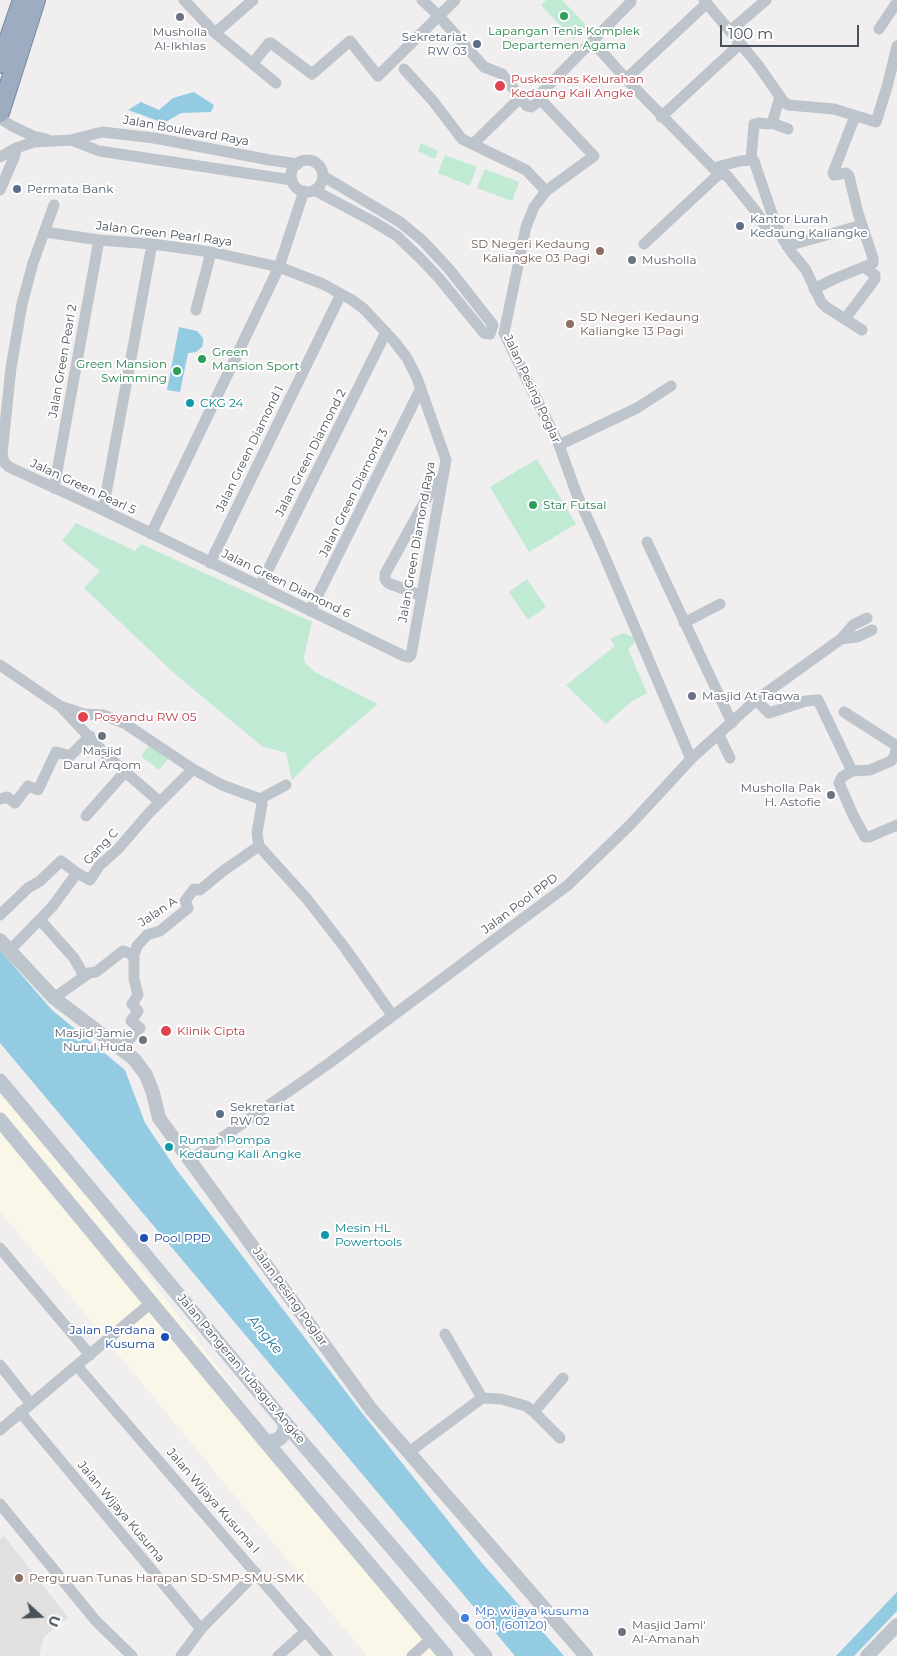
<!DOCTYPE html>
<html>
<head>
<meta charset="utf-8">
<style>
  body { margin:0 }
  #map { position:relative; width:897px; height:1656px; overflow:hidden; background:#f0eeee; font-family:Montserrat,sans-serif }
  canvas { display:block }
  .north { position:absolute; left:15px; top:1591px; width:50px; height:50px; -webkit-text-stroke:4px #fff; paint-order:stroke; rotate:110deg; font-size:14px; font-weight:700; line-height:20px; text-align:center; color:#485059 }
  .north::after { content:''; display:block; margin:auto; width:18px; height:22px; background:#485059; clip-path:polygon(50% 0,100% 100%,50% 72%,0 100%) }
  .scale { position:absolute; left:720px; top:25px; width:139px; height:22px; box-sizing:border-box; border:2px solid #485059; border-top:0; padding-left:6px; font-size:15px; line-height:18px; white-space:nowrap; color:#485059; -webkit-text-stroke:4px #fff; paint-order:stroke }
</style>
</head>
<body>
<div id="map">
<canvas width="897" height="1656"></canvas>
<div class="north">U</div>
<div class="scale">100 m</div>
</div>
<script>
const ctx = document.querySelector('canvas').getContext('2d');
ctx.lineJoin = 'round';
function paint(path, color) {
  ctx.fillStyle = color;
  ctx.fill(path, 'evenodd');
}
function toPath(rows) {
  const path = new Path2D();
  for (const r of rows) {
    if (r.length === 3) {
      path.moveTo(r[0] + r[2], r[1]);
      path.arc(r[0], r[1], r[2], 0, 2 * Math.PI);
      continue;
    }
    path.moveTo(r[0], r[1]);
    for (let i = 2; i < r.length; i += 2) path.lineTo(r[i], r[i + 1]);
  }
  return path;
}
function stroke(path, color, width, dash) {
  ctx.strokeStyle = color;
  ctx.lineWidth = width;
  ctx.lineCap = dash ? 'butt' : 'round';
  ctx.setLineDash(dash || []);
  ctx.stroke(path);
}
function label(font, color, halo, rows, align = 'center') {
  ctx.font = font + ' Montserrat,sans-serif';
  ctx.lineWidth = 4;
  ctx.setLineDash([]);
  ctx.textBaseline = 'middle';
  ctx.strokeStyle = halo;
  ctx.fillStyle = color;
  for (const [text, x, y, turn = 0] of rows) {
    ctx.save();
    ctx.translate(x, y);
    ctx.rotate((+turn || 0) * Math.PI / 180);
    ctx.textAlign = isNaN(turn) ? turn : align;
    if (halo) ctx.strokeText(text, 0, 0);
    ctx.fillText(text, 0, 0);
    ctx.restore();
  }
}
const commercial = toPath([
  [0,1081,426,1642,439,1656,367,1656,0,1211]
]);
const education = toPath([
  [4,1536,68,1617,44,1637,39,1656,0,1656,0,1539]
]);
const green = toPath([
  [546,0,562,0,587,26,573,39,541,5],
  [421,143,438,151,435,159,418,151],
  [445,155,477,167,470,186,438,173],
  [485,169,519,182,512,201,477,188],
  [537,459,576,524,529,552,490,487],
  [76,523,135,551,141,544,312,622,304,657,305,663,315,672,378,704,313,759,292,780,286,753,262,746,240,728,175,674,84,588,100,571,62,541],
  [527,579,546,607,528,620,509,592],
  [623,633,635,638,633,645,628,649,647,693,631,702,606,724,566,685,615,646,610,639],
  [150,744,168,759,159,770,141,756]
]);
const water = toPath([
  [194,92,214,105,211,112,181,113,164,123,128,110,141,102,159,110,173,98],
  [179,327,197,331,203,338,203,343,202,347,196,352,188,353,180,392,167,390],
  [0,950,52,1010,125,1070,145,1123,176,1169,359,1409,481,1562,564,1656,515,1656,0,1043],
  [897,1592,897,1611,854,1656,836,1656]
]);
const minor = toPath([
  [184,0,215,33,276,83],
  [422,0,438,15,484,67,502,74,527,106,531,107,541,100],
  [704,0,758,65,783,101,788,105,834,109,876,122,887,87,897,46],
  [879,29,897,2],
  [730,31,766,0],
  [215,33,253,0],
  [592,41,626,79],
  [253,63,269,43,271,43,312,74,350,41,378,76,455,0],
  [404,69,433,101,462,139,526,170,546,191],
  [541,100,594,156,546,191,534,207,526,227,504,333,559,445,577,495,601,548,691,759],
  [541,100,542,92,631,2],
  [661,117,740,44],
  [0,118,12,126,33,136,46,139],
  [772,123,788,129],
  [71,140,99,151,292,180],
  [473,144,520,98],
  [0,157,16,148,34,142,71,140,102,132,154,138,270,160,298,164],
  [751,160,754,124,758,123,768,124,772,123,780,97],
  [307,176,16],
  [713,168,740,161,751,160,754,161,771,211,781,236,792,253,806,270,821,302,826,307,862,330],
  [719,174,726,175,729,178,758,214,765,227],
  [0,190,15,155,16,148],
  [314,190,374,222,397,236,420,258,438,277,484,333,490,334,493,325,449,269,423,241,400,222,323,176],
  [45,232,99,240,152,244,211,252,279,267,323,284,352,300,364,309,393,340,407,358,417,378,446,460,411,655,409,657,404,656,103,510,9,467,4,462,2,454,11,368,22,304,33,263,54,205],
  [644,244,719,174,626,79,706,4],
  [787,246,862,225],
  [814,289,834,279,873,263,873,258,858,213,849,176,846,173,834,175,833,173,855,116],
  [196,310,211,252],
  [845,319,875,279,875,275,868,270,869,266],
  [559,445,637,408,671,386],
  [54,488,99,240],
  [103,510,152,244],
  [151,534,279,267,304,191],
  [647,542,732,723],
  [210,563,341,294],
  [260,586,386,332],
  [422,596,388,583,385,579,385,574,430,492,443,476],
  [310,611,421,388],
  [684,623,720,604],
  [841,639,857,637,872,630],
  [0,665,60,706,84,714,103,715,124,723,193,769,222,785,260,799],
  [756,700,769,713,806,701,818,700,852,771],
  [62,708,108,757,160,802],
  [844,712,897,746],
  [719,735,730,758],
  [897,747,894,757,891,761,870,770,852,771,842,777,839,783,853,815,865,837,869,837,897,825],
  [0,799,7,797,15,803,28,786,38,790,56,752,70,756,90,736],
  [260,799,262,804,257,833,259,846,307,899,345,948,392,1015],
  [260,799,286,785],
  [86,816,124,773],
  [0,915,28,888,40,881,61,861,77,873],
  [40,920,74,958,84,976],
  [9,951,52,907,77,873,90,880,99,866,118,849,149,813,193,769],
  [54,998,89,973,96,972,123,951,134,955],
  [120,1049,140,1028,131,1021,138,1011,132,1004,138,995,134,979,134,955,137,946,147,935,160,931,187,909,188,908,185,901,194,889,200,890,223,871,259,846],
  [190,1160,328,1064,568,885,630,825,691,759,756,700,841,639,853,625,867,618],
  [0,1248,90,1355],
  [0,1365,31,1404],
  [77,1366,327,1656],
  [482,1398,501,1399,526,1406,534,1412,560,1438],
  [20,1412,201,1629],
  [534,1412,563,1378],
  [0,1430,151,1303],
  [409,1452,482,1398,445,1334],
  [0,1504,96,1621,132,1656],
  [181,1656,201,1629,256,1573],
  [278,1656,306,1631],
  [412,1656,431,1639]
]);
const tertiary = toPath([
  [0,940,54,998,134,1059,146,1075,153,1093,159,1118,371,1409,586,1656],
  [867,1656,897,1625]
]);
const secondary = toPath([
  [0,1081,286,1424,485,1656],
  [0,1120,266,1442,446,1656],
  [266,1442,275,1441,280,1438,284,1433,286,1424]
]);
const trunk = toPath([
  [0,64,22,0],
  [0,113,36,0]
]);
const markers = [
  [564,16,5,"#2e9e5b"],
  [180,17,5,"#6b7280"],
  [477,44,5,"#5c6f8a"],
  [500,86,6,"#e0444e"],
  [17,189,5,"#5c6f8a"],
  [740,226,5,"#5c6f8a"],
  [600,251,5,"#8d6e63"],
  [632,260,5,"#6b7280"],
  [570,324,5,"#8d6e63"],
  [202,359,5,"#2e9e5b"],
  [177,371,5,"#2e9e5b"],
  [190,403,5,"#0f9aa8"],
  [533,505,5,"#2e9e5b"],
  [692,696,5,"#6b7280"],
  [83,717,6,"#e0444e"],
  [102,736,5,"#6b7280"],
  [831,795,5,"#6b7280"],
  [166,1031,6,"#e0444e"],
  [143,1040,5,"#6b7280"],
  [220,1114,5,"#5c6f8a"],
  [169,1147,5,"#0f9aa8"],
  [325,1235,5,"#0f9aa8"],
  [144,1238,5,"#1a4fb4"],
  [165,1337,5,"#1a4fb4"],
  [19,1578,5,"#8d6e63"],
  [465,1618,5,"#3f7fe0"],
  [622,1632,5,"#6b7280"]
];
const leisureNames = [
  ["Lapangan Tenis Komplek",564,31,"center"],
  ["Departemen Agama",564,45,"center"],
  ["Green",212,352],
  ["Mansion Sport",212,366],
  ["Green Mansion",167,364,"right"],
  ["Swimming",167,378,"right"],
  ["Star Futsal",543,505]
];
const worshipNames = [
  ["Musholla",180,32,"center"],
  ["Al-Ikhlas",180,46,"center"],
  ["Musholla",642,260],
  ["Masjid At Taqwa",702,696],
  ["Masjid",102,751,"center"],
  ["Darul Arqom",102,765,"center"],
  ["Musholla Pak",821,788,"right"],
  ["H. Astofie",821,802,"right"],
  ["Masjid Jamie",133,1033,"right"],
  ["Nurul Huda",133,1047,"right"],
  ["Masjid Jami'",632,1625],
  ["Al-Amanah",632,1639]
];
const serviceNames = [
  ["Sekretariat",467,37,"right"],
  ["RW 03",467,51,"right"],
  ["Permata Bank",27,189],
  ["Kantor Lurah",750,219],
  ["Kedaung Kaliangke",750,233],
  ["Sekretariat",230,1107],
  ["RW 02",230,1121]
];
const healthNames = [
  ["Puskesmas Kelurahan",511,79],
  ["Kedaung Kali Angke",511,93],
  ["Posyandu RW 05",94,717],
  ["Klinik Cipta",177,1031]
];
const streetNames = [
  ["Jalan Boulevard Raya",186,131,10],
  ["Jalan Green Pearl Raya",164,234,7],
  ["Jalan Green Pearl 2",63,361,-80],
  ["Jalan Pesing Poglar",532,389,65],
  ["Jalan Green Diamond 1",250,449,-64],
  ["Jalan Green Diamond 2",311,453,-63],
  ["Jalan Green Pearl 5",83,487,25],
  ["Jalan Green Diamond 3",354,493,-64],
  ["Jalan Green Diamond Raya",417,542,-80],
  ["Jalan Green Diamond 6",286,584,26],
  ["Gang C",101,847,-47],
  ["Jalan Pool PPD",520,904,-37],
  ["Jalan A",158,912,-34],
  ["Jalan Pesing Poglar",290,1297,54],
  ["Jalan Pangeran Tubagus Angke",241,1369,50],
  ["Jalan Wijaya Kusuma I",213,1501,49],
  ["Jalan Wijaya Kusuma",121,1512,50]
];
const educationNames = [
  ["SD Negeri Kedaung",590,244,"right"],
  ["Kaliangke 03 Pagi",590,258,"right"],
  ["SD Negeri Kedaung",580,317],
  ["Kaliangke 13 Pagi",580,331],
  ["Perguruan Tunas Harapan SD-SMP-SMU-SMK",29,1578]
];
const cultureNames = [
  ["CKG 24",200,403],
  ["Rumah Pompa",179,1140],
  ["Kedaung Kali Angke",179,1154],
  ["Mesin HL",335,1228],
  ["Powertools",335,1242]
];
const transitNames = [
  ["Pool PPD",154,1238],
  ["Jalan Perdana",155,1330,"right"],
  ["Kusuma",155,1344,"right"]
];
const shopNames = [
  ["Mp. wijaya kusuma",475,1611],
  ["001, (601120)",475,1625]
];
const waterNames = [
  ["Angke",265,1335,50]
];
paint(commercial, '#faf6e8');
paint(education, '#e1dfdf');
paint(green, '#c0ead4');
paint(water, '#92cbe2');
stroke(trunk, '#7688a3', 20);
stroke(minor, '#bec4cb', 11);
stroke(tertiary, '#bec4cb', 14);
stroke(secondary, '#bdc5d0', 15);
stroke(trunk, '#9dacc1', 18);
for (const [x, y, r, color] of markers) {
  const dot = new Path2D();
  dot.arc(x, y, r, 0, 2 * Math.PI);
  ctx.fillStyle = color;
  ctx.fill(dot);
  stroke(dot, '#fff', 2);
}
label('12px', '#27864d', '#fff', leisureNames, 'left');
label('12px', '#5b616d', '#fff', worshipNames, 'left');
label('12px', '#4e5e75', '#fff', serviceNames, 'left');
label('12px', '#be3a42', '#fff', healthNames, 'left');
label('12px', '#485059', '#fff', streetNames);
label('12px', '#785e54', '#fff', educationNames, 'left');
label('12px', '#0d838f', '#fff', cultureNames, 'left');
label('12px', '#164399', '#fff', transitNames, 'left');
label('12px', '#366cbe', '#fff', shopNames, 'left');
label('italic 14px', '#1b7599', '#fff', waterNames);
</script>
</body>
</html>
